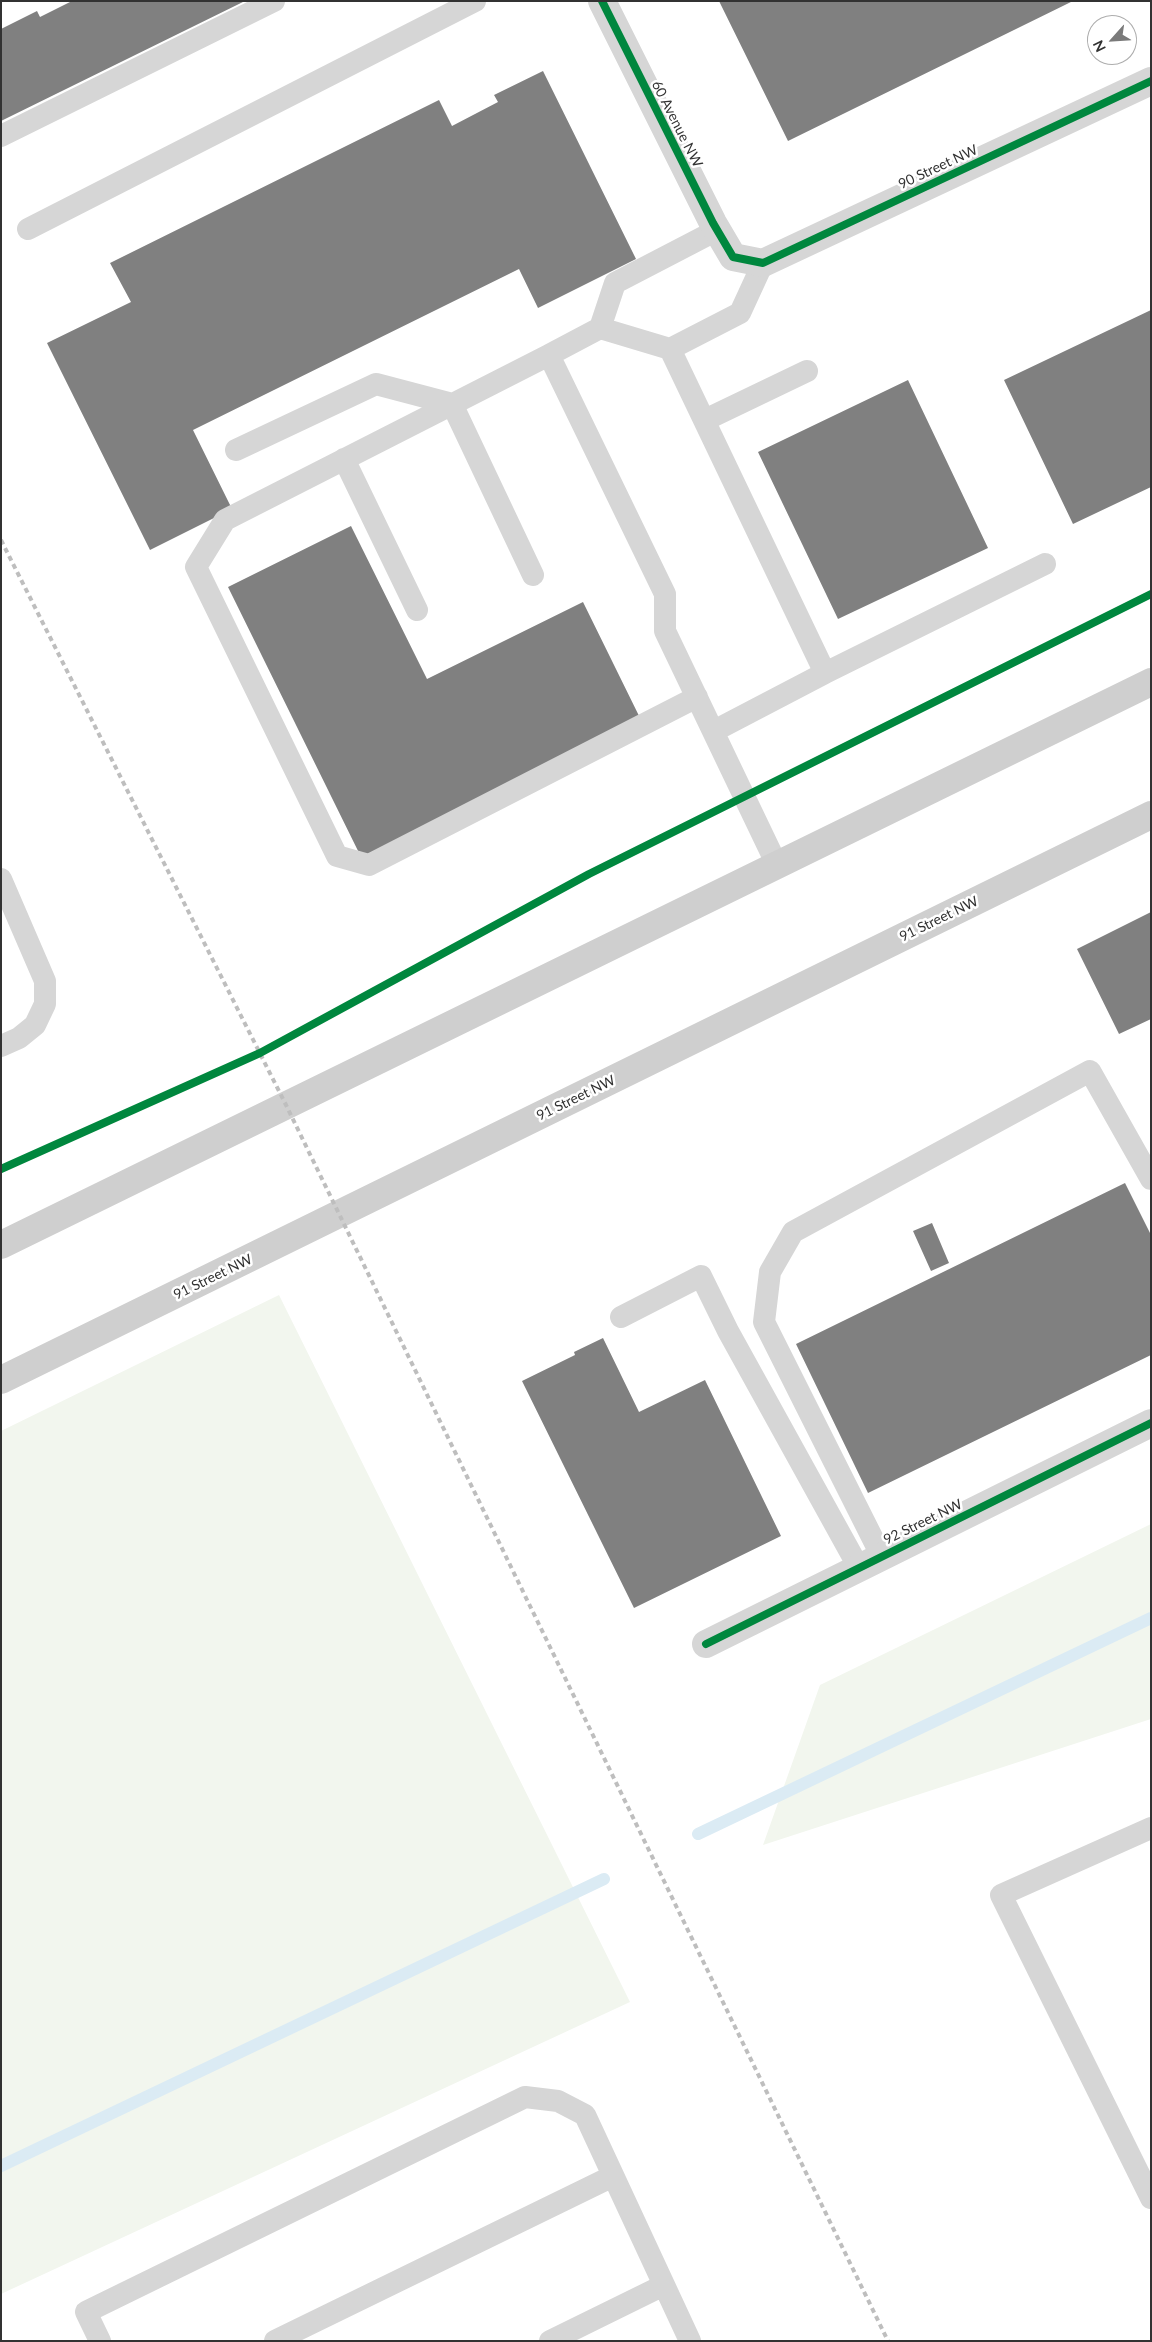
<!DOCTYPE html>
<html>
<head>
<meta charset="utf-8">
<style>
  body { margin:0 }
  #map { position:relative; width:1152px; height:2342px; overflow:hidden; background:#fff; font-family:Lato,sans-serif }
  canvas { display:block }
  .frame { position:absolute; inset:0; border:2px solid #323232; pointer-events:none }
  .north { position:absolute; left:1087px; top:15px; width:50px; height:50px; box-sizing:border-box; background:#fff; border:1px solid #adadad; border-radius:50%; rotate:244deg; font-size:14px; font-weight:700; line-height:20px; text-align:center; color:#323232 }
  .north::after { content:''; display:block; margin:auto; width:18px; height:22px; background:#7a7a7a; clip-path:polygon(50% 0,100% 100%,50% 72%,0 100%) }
</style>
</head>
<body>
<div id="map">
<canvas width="1152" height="2342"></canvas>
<div class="frame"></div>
<div class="north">N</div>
</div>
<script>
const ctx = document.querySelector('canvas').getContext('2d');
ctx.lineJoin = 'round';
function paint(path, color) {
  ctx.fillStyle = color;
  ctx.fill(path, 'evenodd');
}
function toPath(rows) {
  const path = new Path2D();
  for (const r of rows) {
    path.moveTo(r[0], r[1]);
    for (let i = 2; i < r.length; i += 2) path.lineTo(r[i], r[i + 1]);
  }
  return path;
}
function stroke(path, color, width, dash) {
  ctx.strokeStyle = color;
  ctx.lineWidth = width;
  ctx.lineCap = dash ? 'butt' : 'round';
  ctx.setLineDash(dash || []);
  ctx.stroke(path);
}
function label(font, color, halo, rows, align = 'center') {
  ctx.font = font + ' Lato,sans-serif';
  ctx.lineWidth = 5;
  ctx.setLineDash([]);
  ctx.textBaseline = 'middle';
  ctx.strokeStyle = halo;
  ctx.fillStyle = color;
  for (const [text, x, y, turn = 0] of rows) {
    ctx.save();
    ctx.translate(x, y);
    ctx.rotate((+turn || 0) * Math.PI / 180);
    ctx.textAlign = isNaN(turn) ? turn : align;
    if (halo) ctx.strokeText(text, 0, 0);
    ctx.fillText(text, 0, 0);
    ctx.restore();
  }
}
const green = toPath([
  [279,1295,630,2002,1,2294,1,1431],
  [1151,1524,1151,1719,763,1845,820,1685]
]);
const stream = toPath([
  [698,1834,1151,1618],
  [1,2166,604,1879]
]);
const building = toPath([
  [72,1,245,1,1,121,1,29,37,11,40,17],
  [719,1,1073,1,788,141],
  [543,71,636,259,538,308,519,269,193,430,232,509,150,550,47,343,131,302,110,263,439,100,452,126,498,102,494,95],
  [1151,310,1151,487,1073,524,1004,380],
  [908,380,988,548,838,619,758,452],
  [351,526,427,679,583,602,643,724,363,861,228,587],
  [1151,912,1151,1019,1119,1034,1077,949],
  [1125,1183,1151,1235,1151,1355,868,1493,796,1344],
  [932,1223,949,1263,931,1271,913,1231],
  [603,1338,639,1412,705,1380,781,1536,634,1608,522,1381,575,1355,574,1352]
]);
const lane = toPath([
  [1,136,274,1],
  [28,229,475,1],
  [600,328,670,349,740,313,763,263],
  [670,349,825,673,714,731],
  [549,355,600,328,615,283,717,230],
  [705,420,807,371],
  [236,450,376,384,452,404,533,575],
  [344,459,417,610],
  [825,673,1045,564],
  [697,697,369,865,337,856,196,567,225,520,549,355,665,594,665,631,777,865],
  [1,879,45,981,45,1004,35,1025,19,1038,1,1046],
  [621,1317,701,1276,728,1331,859,1568],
  [882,1557,764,1322,770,1272,793,1232,1090,1071,1151,1179],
  [1151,1828,1001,1895,1151,2198],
  [664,2285,690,2341],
  [100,2341,86,2312,525,2097,558,2101,585,2115,664,2285,550,2341],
  [275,2341,613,2176]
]);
const street = toPath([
  [602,1,713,223,733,257,763,263,1151,81],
  [706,1644,1151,1423]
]);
const secondary = toPath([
  [1,1245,1151,682],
  [1,1380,1151,815]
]);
const rail = toPath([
  [1,540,286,1105,888,2341]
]);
const cycleway = toPath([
  [602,1,713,223,733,257,763,263,1151,81],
  [1,1169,260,1053,589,874,1151,594],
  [706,1644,1151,1423]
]);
const streetNames = [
  ["60 Avenue NW",677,124,63],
  ["90 Street NW",938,167,-25],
  ["91 Street NW",939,919,-26],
  ["91 Street NW",576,1098,-26],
  ["91 Street NW",213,1277,-26],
  ["92 Street NW",923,1522,-26]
];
paint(green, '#f2f6ee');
stroke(stream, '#dbebf4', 12);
paint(building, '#808080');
stroke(lane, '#d6d6d6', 22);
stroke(street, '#d6d6d6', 28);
stroke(secondary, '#cfcfcf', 28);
stroke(rail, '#bebebe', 4, [5, 4]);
stroke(cycleway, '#00873e', 8);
label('14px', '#323232', '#fff', streetNames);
</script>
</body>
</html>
